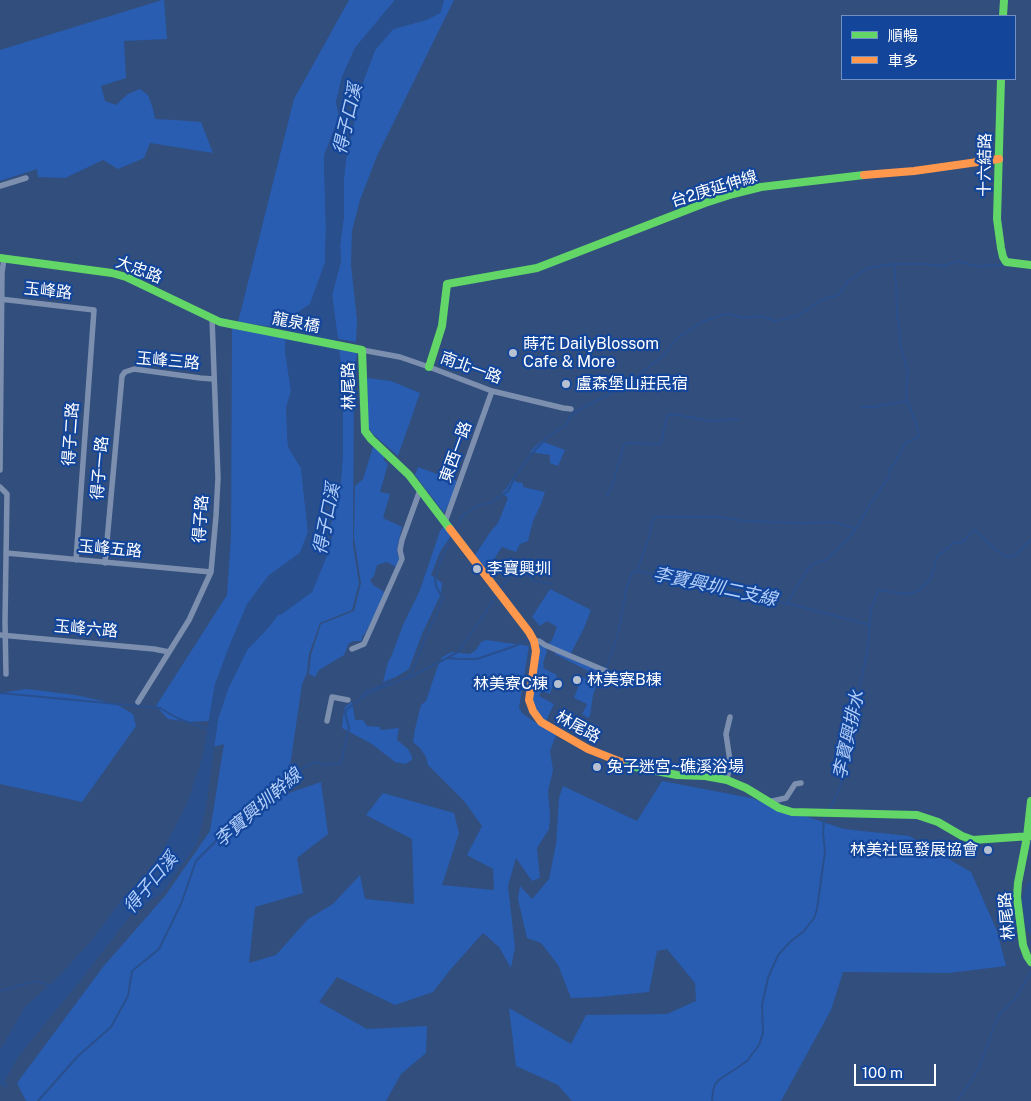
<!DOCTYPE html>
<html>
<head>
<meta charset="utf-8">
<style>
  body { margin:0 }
  #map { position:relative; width:1031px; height:1101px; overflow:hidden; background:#324e7c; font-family:"Public Sans","Noto Sans TC",sans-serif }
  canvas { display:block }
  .legend { position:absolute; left:841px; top:15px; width:175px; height:65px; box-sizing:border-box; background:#13469b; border:1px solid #7190c3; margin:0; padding:6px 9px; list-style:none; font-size:15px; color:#fff }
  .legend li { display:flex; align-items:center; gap:10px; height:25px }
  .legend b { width:25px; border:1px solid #7190c3 }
  .scale { position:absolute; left:854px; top:1064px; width:82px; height:22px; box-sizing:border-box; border:2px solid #fff; border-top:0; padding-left:6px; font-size:15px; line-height:18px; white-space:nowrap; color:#fff; -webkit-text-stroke:4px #13469b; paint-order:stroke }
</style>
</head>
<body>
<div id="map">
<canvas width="1031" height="1101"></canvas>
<ul class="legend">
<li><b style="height:6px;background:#63d668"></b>順暢</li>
<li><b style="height:6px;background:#ff974d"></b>車多</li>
</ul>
<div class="scale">100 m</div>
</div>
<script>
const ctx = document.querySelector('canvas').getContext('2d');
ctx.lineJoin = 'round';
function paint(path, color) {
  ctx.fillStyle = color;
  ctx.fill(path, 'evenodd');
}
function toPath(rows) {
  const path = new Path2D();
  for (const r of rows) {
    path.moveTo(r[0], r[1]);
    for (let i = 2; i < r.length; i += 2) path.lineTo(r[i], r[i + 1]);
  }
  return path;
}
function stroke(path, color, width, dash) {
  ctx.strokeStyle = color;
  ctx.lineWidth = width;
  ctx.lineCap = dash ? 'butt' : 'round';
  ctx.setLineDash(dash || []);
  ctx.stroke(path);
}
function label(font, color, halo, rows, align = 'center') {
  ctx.font = font + ' "Public Sans","Noto Sans TC",sans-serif';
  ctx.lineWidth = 4.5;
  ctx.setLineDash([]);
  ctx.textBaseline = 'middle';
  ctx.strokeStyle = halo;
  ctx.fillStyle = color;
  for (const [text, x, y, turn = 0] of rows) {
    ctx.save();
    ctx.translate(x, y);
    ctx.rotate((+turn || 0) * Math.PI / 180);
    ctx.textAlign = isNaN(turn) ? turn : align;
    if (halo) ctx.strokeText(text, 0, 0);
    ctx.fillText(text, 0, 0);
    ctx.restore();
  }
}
const green = toPath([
  [162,0,164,0,167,39,124,41,126,78,101,86,105,101,116,105,128,94,140,89,148,95,153,109,155,119,175,120,201,122,213,153,150,143,144,158,118,169,103,160,65,178,38,177,37,169,0,181,0,50],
  [349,0,395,0,355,48,342,77,336,102,339,116,324,156,326,229,325,263,310,304,287,320,286,329,238,322,294,99],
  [444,0,454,0,377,156,360,200,352,231,351,265,357,320,356,342,338,339,332,295,341,261,340,245,344,216,344,178,346,159,363,82,375,50,393,29,426,20,440,13],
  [232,327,286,339,285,351,291,391,286,408,288,447,301,468,308,532,300,553,268,576,215,684,209,721,188,722,168,719,156,706,227,595,231,536],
  [339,348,357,352,354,380,353,545,359,583,352,610,320,623,309,654,307,673,302,684,286,794,321,782,328,834,297,858,303,893,255,907,249,963,276,955,308,919,333,904,360,875,365,899,414,904,412,839,366,815,383,793,454,813,459,833,442,885,494,890,493,869,467,855,482,826,464,801,428,765,426,757,420,748,413,742,415,729,421,705,426,701,437,668,442,657,452,652,470,654,476,650,481,642,486,640,529,646,519,708,523,714,530,719,556,735,550,751,553,770,548,791,550,816,549,829,537,848,540,878,532,881,516,858,508,886,515,947,511,968,499,947,483,933,450,970,433,992,395,1005,337,977,319,1002,367,1029,427,1026,426,1053,401,1074,386,1101,26,1101,17,1083,103,967,165,896,210,831,224,744,214,747,218,719,228,689,247,650,269,627,283,608,308,582,323,554,335,508,341,480,343,454,343,414,341,366],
  [367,378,391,381,420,393,398,456,373,434,368,427],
  [541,441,565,450,558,466,550,463,550,455,530,452],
  [373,447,384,455,384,460,388,464,380,492,390,494,383,518,402,527,398,544,397,553,400,559,396,567,387,562,377,565,374,576,370,580,373,585,383,591,384,594,366,632,362,637,362,641,354,641,349,643,344,655,319,670,315,677,309,674,311,655,321,624,354,611,361,583,354,538,355,486,363,479],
  [418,467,457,481,451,499,444,513,415,475],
  [513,478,514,478,516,482,523,483,523,487,545,492,541,504,533,521,528,541,520,544,516,552,502,547,487,570,475,555,491,531,498,523,508,498,502,493,506,489],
  [444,526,451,536,440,552,431,575,442,583,441,594,422,634,409,669,396,677,383,682,388,662,391,657,403,625,420,590,440,531],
  [550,589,591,610,584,628,570,655,548,645,552,640,557,627,547,621,540,626,532,617],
  [537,644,541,645,545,647,547,651,543,663,544,665,543,668,557,675,550,694,542,691,539,696,554,704,546,721,540,717,530,700],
  [555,651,602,670,593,695,590,716,588,718,582,714,587,704,574,698,582,677,592,682,596,675,555,654],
  [27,689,75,695,116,704,133,714,136,726,82,802,0,784,0,693],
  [352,702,355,720,363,720,367,726,380,727,381,730,399,728,397,740,408,749,412,757,412,760,405,764,395,762,372,744,342,728,343,717,345,707],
  [662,781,751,798,844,829,909,836,971,872,997,931,1006,966,949,973,843,972,831,1010,781,1101,572,1101,558,1085,516,1066,509,1008,571,1044,586,1015,667,1014,696,1001,695,983,667,949,657,951,649,992,599,997,571,998,558,965,541,943,527,938,518,899,520,886,532,899,549,879,556,844,559,798,563,786,637,821]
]);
const water = toPath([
  [395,0,444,0,440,13,426,20,393,29,375,50,363,82,346,159,344,178,344,216,340,245,341,261,332,295,341,366,343,414,343,454,341,480,335,508,323,554,308,582,283,608,269,627,247,650,228,689,218,719,206,808,197,844,163,892,130,916,81,980,18,1057,5,1081,8,1088,0,1085,0,1050,24,1008,60,975,91,941,122,899,152,870,187,804,203,755,215,684,230,644,247,604,268,576,300,553,308,532,301,468,288,447,286,408,291,391,285,351,287,320,310,304,325,263,326,229,324,158,339,116,336,102,342,77,355,48]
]);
const stream = toPath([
  [862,407,873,407,906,401],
  [607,496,612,486,624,445,627,443,661,444,667,416,673,414,710,421,739,419],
  [450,522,456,530],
  [455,532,462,516,479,505,490,503,508,491,515,477,530,456,547,437,566,425,570,417,577,411,626,385,664,355,676,339,702,322,722,315,729,314,744,318,761,316,775,321,798,316,818,302,827,298,836,296,840,293,848,281,866,269,872,267,894,264,926,264,943,266,958,261,975,266,1006,265],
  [637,571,649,537,652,521,654,517,719,517,745,521,801,523,834,522,856,529,870,504,885,483,889,477,890,468,895,463,905,443,919,437,916,423,907,401,906,392,908,373,900,344,900,335,897,312,896,283,894,264],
  [499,589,516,571,519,571,535,581,552,584],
  [787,603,808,569,815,563,826,560,847,540,856,529],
  [447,658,458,652,486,612,497,593],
  [603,668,606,667,608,664,619,630,626,590,632,572,637,571,790,604,870,625],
  [406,679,447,658,460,659,477,659,515,646,529,639],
  [0,693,160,708,179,719,210,730],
  [362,696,366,692,391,681],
  [829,810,838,793,845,770,851,727,868,649,871,609,878,592,880,590,898,593,910,594,919,590,929,581,932,574,937,557,953,543,963,542,970,534,973,530,976,531,995,549,1006,557,1014,556,1031,540],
  [0,991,32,982,40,982,51,986],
  [38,1101,78,1056,111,1027,128,996,132,971,159,949,181,904,196,861,221,836,266,798,279,789,301,769,315,762,325,765,341,763,349,728,346,717,345,712,347,709,362,698,374,691,408,677,413,670,424,641,443,599,436,586,435,579,441,559,453,536],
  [712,1101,713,1091,715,1084,720,1079,737,1068,747,1061,759,1045,763,1033,762,1005,768,978,774,964,779,954,790,942,804,931,814,918,817,909,825,851,823,833,824,820,827,814],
  [957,1101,970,1083,980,1066,994,1026,999,1015,1015,999,1031,972]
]);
const river = toPath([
  [279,610,308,589,323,552,327,537],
  [1031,886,1027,900,1031,928]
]);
const street = toPath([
  [0,186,26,178],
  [0,299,94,310,76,560],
  [362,350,400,357,429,367,492,391,563,408,571,409],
  [0,470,2,272,4,259],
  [0,487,7,494,5,622,6,674],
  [445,522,492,391],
  [6,553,211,572],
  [105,563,122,376,125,372,134,369,200,378,213,379],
  [0,635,154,649,169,652],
  [534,641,539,641,545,645,568,655,606,671],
  [352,649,364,644,402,559,400,550,402,540,420,490],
  [138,702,189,620,211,572,216,516,218,478,212,318],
  [327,721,332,697,348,700],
  [727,780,730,761,726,734,730,717],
  [768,802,786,798,795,784,801,783]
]);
const fast = toPath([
  [1003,16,1004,0],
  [1001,79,997,219,1001,248,1003,257,1006,262,1031,265],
  [0,258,112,273,126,277,220,322,362,350,365,431,371,439,409,475,450,529],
  [429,367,442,326,447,284,537,268,705,203,733,194,761,187,864,175],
  [621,762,635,767,677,775,705,776,727,780,746,788,779,808,792,812,917,815,938,822,962,836,973,840,1031,836],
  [1031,801,1027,837,1018,883,1017,897,1023,945,1027,956,1031,962]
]);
const slow = toPath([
  [864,175,914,171,999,159],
  [450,529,529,632,534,641,536,651,529,700,533,711,541,722,588,749,621,762]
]);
const markers = [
  [513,353,5,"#b7c1d1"],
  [566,384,5,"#b7c1d1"],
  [477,569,5,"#b7c1d1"],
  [577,680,5,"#b7c1d1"],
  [558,684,5,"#b7c1d1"],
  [597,767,5,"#b7c1d1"],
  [988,850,5,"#b7c1d1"]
];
const streetNames = [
  ["十六結路",985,165,-89],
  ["台2庚延伸線",714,189,-17],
  ["大忠路",139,270,21],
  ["玉峰路",48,291,6],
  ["龍泉橋",296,323,11],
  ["玉峰三路",168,361,5],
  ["南北一路",471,368,20],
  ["林尾路",349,386,-91],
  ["得子二路",71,434,-86],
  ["東西一路",456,452,-70],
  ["得子一路",100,468,-85],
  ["得子路",201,519,-86],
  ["玉峰五路",110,549,5],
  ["玉峰六路",86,629,5],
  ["林尾路",578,727,29],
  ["林尾路",1007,916,-95]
];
const poiNames = [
  ["蒔花 DailyBlossom",523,344],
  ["Cafe & More",523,362],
  ["盧森堡山莊民宿",576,384],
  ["李寶興圳",487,569],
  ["林美寮B棟",587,680],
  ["林美寮C棟",548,684,"right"],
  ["兔子迷宮~礁溪浴場",607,767],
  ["林美社區發展協會",978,850,"right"]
];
const waterNames = [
  ["得子口溪",348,119,-77],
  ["得子口溪",327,519,-79],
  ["李寶興圳二支線",715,587,12],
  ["李寶興排水",849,735,-78],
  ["李寶興圳幹線",258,808,-41],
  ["得子口溪",151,883,-50]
];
paint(green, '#285db1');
paint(water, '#2a4f8d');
stroke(stream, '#2a4f8d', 2);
stroke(river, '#2a4f8d', 10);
stroke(street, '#7d8fae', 5.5);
stroke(fast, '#63d668', 8);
stroke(slow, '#ff974d', 8);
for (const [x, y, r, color] of markers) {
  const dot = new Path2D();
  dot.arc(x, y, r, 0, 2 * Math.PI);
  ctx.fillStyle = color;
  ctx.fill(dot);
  stroke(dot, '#13469b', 2);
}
label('16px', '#fff', '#13469b', streetNames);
label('16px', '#fff', '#13469b', poiNames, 'left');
label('italic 18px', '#b3cffa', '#13469b', waterNames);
</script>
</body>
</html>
